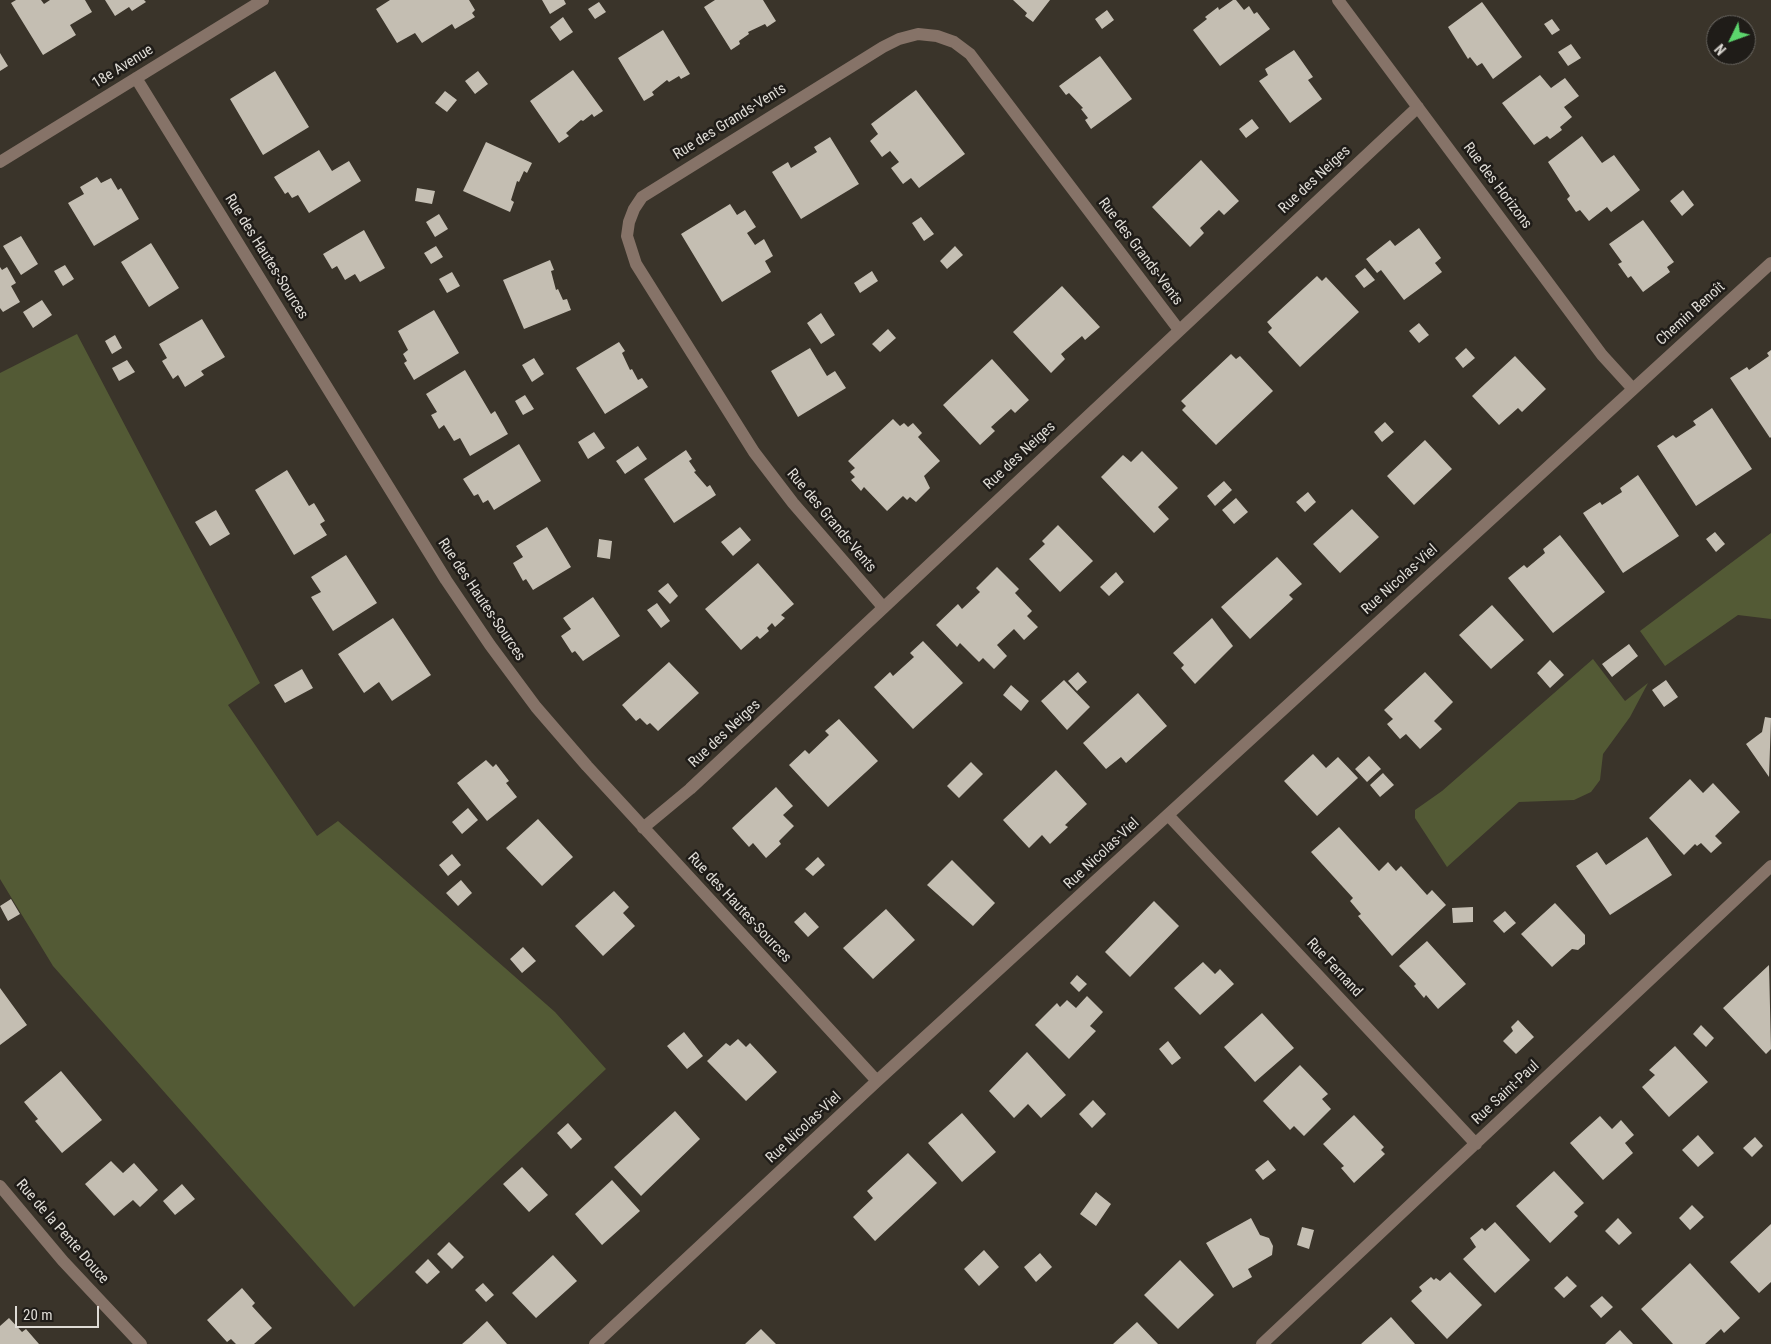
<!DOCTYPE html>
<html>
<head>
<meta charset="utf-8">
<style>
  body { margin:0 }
  #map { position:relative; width:1771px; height:1344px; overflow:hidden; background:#3a342a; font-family:"Roboto Condensed",sans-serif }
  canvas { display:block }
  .north { position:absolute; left:1706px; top:15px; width:50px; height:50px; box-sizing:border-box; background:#1f1c18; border:1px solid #6c6964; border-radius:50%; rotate:228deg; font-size:14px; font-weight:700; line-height:20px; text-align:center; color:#dfdcd6 }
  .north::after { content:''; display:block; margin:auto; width:18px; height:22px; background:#5cd56d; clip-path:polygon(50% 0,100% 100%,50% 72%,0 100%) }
  .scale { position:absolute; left:15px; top:1306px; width:84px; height:22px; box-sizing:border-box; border:2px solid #dfdcd6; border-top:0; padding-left:6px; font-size:15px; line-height:18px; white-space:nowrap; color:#dfdcd6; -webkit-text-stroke:4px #1f1c18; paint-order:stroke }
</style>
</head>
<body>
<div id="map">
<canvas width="1771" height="1344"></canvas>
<div class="north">N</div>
<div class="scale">20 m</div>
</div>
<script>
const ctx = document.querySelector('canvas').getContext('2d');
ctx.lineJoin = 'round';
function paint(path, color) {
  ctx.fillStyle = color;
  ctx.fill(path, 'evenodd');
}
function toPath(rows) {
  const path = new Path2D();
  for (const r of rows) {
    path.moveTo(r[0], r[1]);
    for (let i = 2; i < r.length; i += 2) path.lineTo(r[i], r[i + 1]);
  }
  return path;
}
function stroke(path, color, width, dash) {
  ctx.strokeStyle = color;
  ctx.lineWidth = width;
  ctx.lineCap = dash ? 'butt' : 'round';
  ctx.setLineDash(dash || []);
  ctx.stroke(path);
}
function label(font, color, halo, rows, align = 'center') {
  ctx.font = font + ' "Roboto Condensed",sans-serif';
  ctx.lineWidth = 5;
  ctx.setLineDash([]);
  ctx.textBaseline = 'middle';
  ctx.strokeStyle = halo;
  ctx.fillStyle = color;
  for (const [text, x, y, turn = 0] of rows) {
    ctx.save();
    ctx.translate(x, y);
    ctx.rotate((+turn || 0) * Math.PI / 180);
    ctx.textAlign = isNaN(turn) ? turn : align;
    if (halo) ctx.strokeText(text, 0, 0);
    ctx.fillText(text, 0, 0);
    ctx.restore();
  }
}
const green = toPath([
  [77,334,260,683,228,705,317,836,338,821,555,1012,606,1069,354,1307,53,966,0,879,0,373],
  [1771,533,1771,619,1738,615,1665,666,1640,631],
  [1593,659,1625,701,1648,683,1630,717,1603,754,1600,780,1591,792,1574,800,1519,802,1447,867,1415,818,1415,810,1442,791]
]);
const building = toPath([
  [16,0,41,0,44,4,50,0,85,0,92,12,70,25,76,35,43,55,11,3],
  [105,0,144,0,146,2,132,11,129,7,115,16],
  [390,0,469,0,475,10,472,13,475,17,455,29,452,24,422,43,415,33,397,43,376,9],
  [542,0,564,0,566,4,550,14],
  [715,0,763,0,776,21,767,27,765,24,748,32,749,34,739,41,740,44,731,50,704,7],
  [1013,0,1050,0,1033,22,1025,16,1027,13],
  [1233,0,1236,0,1244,10,1249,6,1254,14,1257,12,1270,29,1220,66,1193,30,1207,19,1205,17,1218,7,1219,10],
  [599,2,606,12,595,19,588,9],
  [1482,2,1522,57,1493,79,1482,63,1477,66,1470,57,1468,59,1448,27],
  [1107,10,1114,20,1102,29,1095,19],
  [563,17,573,32,560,41,550,27],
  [1552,19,1560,30,1552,35,1544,24],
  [663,30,690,74,681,79,679,76,669,82,667,80,652,92,654,95,644,101,618,58],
  [1571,44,1581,58,1568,66,1558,52],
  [1294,50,1313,77,1308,80,1322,99,1290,123,1259,81,1268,75,1265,69],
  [0,53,8,66,0,71],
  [1100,56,1132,99,1091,129,1085,120,1088,118,1081,109,1083,108,1069,93,1066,95,1059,86],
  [573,70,603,111,594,117,592,114,583,121,581,120,566,133,569,136,559,143,530,101],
  [275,71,309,127,263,155,230,99],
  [478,71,488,84,475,94,465,81],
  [1540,75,1551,88,1565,78,1579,96,1564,107,1572,117,1560,127,1562,130,1550,139,1547,136,1534,145,1502,103],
  [916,90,965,154,919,188,911,178,903,184,891,168,899,162,890,151,882,157,870,141,878,134,871,124],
  [445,91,457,100,447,112,435,103],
  [1252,119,1259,128,1246,138,1239,129],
  [1582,136,1602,163,1614,155,1640,190,1611,212,1607,207,1589,221,1580,210,1576,212,1567,199,1570,196,1548,162],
  [830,137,859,184,801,219,772,172,788,162,791,168,817,152,814,147],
  [486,142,532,163,527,173,524,171,519,182,517,181,511,200,514,202,510,212,463,191],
  [319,150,332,171,349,161,361,181,309,213,298,195,292,198,288,192,285,194,274,177],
  [1201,160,1239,201,1224,215,1219,210,1200,228,1204,233,1190,247,1152,207],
  [97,177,101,183,111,178,118,190,121,188,139,219,94,246,68,203,84,194,80,187],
  [417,188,435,191,432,204,415,201],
  [1683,190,1694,205,1682,216,1670,201],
  [730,204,737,215,745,210,756,227,747,233,755,245,764,239,773,256,765,261,771,272,722,302,681,234],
  [439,214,448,229,435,237,426,222],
  [921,217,934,234,924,241,912,223],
  [1643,220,1674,262,1667,267,1670,272,1643,292,1631,276,1628,278,1618,264,1622,262,1609,244],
  [1419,228,1441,258,1435,263,1442,272,1404,300,1381,270,1377,273,1366,259,1390,240,1395,246],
  [364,230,385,268,360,282,355,274,345,280,337,266,332,269,323,254],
  [21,236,38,264,21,275,3,246],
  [151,243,179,288,149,307,121,262],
  [436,246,443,257,431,264,424,253],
  [955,246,963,255,947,269,940,261],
  [550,260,554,270,551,271,556,290,558,289,563,300,567,299,571,310,524,329,503,280],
  [65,265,74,279,63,286,54,271],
  [0,267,2,270,7,267,16,283,11,286,20,302,3,312,0,308],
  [1365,268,1375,280,1364,288,1355,276],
  [872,271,878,281,860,293,854,283],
  [452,272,460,286,447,293,439,279],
  [1317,276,1322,281,1326,277,1359,312,1300,367,1268,332,1272,328,1267,322],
  [1062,286,1100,327,1085,340,1082,336,1061,354,1065,359,1051,373,1013,332],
  [42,300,52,315,33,328,23,312],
  [434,310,459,353,414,380,404,363,407,361,403,354,408,350,398,331],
  [821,313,835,335,821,344,807,323],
  [202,319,225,357,201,371,204,375,185,387,178,375,173,379,162,361,167,358,159,344],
  [1419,323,1429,335,1419,343,1409,331],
  [888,329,896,338,880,352,872,344],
  [115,335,122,348,112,354,105,341],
  [619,342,625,351,622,353,630,370,632,369,638,380,642,378,648,387,605,414,576,368],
  [810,348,827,376,835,371,846,388,798,417,771,371],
  [1466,348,1475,358,1463,368,1455,358],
  [1771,350,1771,437,1770,438,1730,378,1747,367,1749,370,1769,356,1767,353],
  [1231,354,1236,359,1240,356,1273,391,1216,445,1182,410,1186,406,1181,401],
  [1515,356,1546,389,1522,412,1518,408,1499,425,1472,396],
  [534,358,544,374,532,382,522,365],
  [992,359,1029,400,1015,413,1011,409,991,427,995,431,980,445,943,405],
  [127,360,135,372,119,381,112,368],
  [465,370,491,414,495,411,508,434,470,456,460,438,454,441,444,425,439,429,431,415,437,412,426,394],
  [525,395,534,409,523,415,515,401],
  [1712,408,1752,469,1696,506,1657,446,1673,435,1676,438,1696,425,1693,421],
  [893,419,900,426,904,423,908,427,913,423,922,433,918,437,940,461,924,476,930,488,916,502,910,497,907,500,903,496,887,511,864,487,861,491,851,480,855,477,850,472,855,468,848,461],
  [1385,422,1394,432,1382,442,1374,432],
  [594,432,605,448,588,459,578,442],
  [1425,440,1452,469,1414,505,1387,476],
  [519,444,541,481,494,510,488,500,483,503,478,494,474,496,463,479],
  [638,446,647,459,625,474,616,461],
  [686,450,692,459,689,461,696,471,694,472,707,487,710,485,716,495,674,523,644,479],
  [1142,451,1178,488,1158,507,1169,519,1154,533,1101,477,1123,455,1131,462],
  [287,470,309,506,314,503,325,521,320,524,327,535,294,555,255,490],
  [1638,475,1679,536,1623,573,1583,513,1600,502,1602,505,1622,492,1620,488],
  [1224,481,1232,490,1215,506,1207,496],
  [1308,492,1316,502,1305,512,1296,502],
  [1236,498,1248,512,1234,524,1222,510],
  [1352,509,1379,537,1340,573,1313,544],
  [216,510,230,534,210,546,195,522],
  [1058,525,1093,561,1060,592,1029,559,1045,544,1042,541],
  [547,527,571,567,533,590,526,579,523,581,513,563,523,557,516,546],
  [740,527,751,540,733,556,721,542],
  [1715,532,1725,544,1716,552,1706,539],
  [1560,535,1605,592,1553,633,1508,578,1524,565,1527,568,1545,553,1543,549],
  [599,539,612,541,610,559,597,557],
  [346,555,377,603,333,631,311,597,321,592,311,577],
  [1277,557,1302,584,1289,595,1293,599,1250,639,1221,607],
  [758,563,794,604,781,615,785,618,775,627,772,623,767,628,769,631,760,639,757,636,741,650,705,609],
  [997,567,1019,589,1015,593,1032,611,1027,616,1038,627,1024,640,1014,629,997,645,1007,656,994,669,983,658,979,662,960,643,957,647,936,625,958,604,962,609,980,592,976,588],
  [1116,572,1124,582,1109,596,1100,587],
  [668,583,678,596,670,604,658,591],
  [593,597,620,636,583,661,575,651,572,653,561,636,571,629,563,618],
  [657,603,670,621,661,628,647,610],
  [1492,605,1524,640,1491,669,1459,635],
  [393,618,431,675,392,701,379,682,364,693,338,654],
  [1212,618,1233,646,1195,684,1181,668,1184,665,1173,653],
  [923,641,963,683,913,729,874,687,890,672,893,676,914,657,910,653],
  [1629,644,1638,656,1612,677,1602,664],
  [1550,660,1564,675,1550,688,1537,673],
  [669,662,699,693,658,731,650,723,647,725,640,718,636,721,622,705],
  [302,669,313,688,285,703,274,685],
  [1078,672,1087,682,1077,691,1068,681],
  [1425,672,1453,702,1434,721,1442,729,1420,749,1406,734,1400,739,1387,724,1393,719,1384,710],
  [1064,680,1090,707,1067,730,1041,701],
  [1666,680,1678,697,1664,707,1652,690],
  [1011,685,1029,701,1021,711,1003,695],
  [1138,693,1167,726,1126,763,1121,757,1106,769,1083,743],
  [1765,717,1771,718,1769,777,1746,744,1762,732],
  [839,719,878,761,828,807,789,765,805,750,809,754,829,735,825,731],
  [1313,754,1326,768,1338,757,1358,778,1317,816,1284,781],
  [1369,756,1381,769,1367,782,1355,769],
  [486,760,493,767,496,764,509,781,506,783,517,797,487,821,457,783],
  [971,762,983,774,959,798,947,786],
  [1056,770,1087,804,1065,825,1068,827,1050,844,1042,835,1029,848,1003,820],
  [1383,773,1394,785,1380,797,1370,785],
  [1690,779,1703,793,1713,783,1740,812,1715,836,1722,843,1711,853,1701,843,1697,846,1695,844,1684,855,1649,818],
  [776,787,793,806,783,815,794,826,779,841,781,844,766,858,753,843,749,847,732,828],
  [468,808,478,820,462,834,452,822],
  [538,819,573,857,542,886,506,848],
  [1339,827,1379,871,1388,862,1396,871,1401,866,1427,895,1432,890,1446,905,1392,956,1358,916,1361,914,1350,901,1353,898,1311,852],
  [1647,837,1672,875,1610,915,1576,866,1597,852,1606,865],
  [452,854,461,865,448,876,439,865],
  [818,857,825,865,813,876,805,869],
  [952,860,995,903,973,926,927,885],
  [461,880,472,893,458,906,446,893],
  [614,891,629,907,623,913,635,926,603,956,575,926],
  [11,899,20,914,8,921,0,906],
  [1154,901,1179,926,1130,977,1105,952],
  [1555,903,1585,935,1585,944,1578,950,1572,949,1552,967,1521,934],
  [1473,907,1473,922,1453,923,1452,908],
  [886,909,915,940,873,979,843,948],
  [1505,911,1516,923,1504,933,1493,921],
  [805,912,819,927,808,937,794,922],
  [1427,941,1466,984,1438,1009,1426,995,1424,998,1414,986,1416,984,1399,966],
  [523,947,536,961,522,973,510,959],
  [1203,962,1215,974,1220,969,1234,984,1200,1015,1174,988],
  [1769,965,1771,1049,1766,1054,1723,1008],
  [1077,975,1087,984,1079,992,1070,983],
  [0,988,27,1025,0,1045],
  [1087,996,1103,1012,1090,1026,1096,1031,1069,1059,1035,1025,1057,1003,1060,1007,1067,1000,1076,1008],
  [1262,1013,1294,1048,1255,1082,1224,1047],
  [1518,1020,1534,1037,1516,1054,1503,1041,1513,1031,1511,1027],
  [1701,1025,1714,1038,1706,1047,1693,1034],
  [684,1032,703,1056,687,1069,667,1046],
  [738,1039,746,1047,750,1043,777,1072,746,1101,707,1061,726,1043,730,1046],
  [1168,1041,1181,1058,1172,1065,1159,1049],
  [1675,1046,1708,1082,1669,1117,1642,1087,1655,1075,1649,1070],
  [1027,1052,1066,1095,1041,1118,1028,1104,1014,1118,989,1091],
  [1300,1065,1328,1094,1322,1099,1331,1109,1304,1136,1294,1126,1290,1130,1263,1101],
  [61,1071,102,1120,62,1153,35,1121,38,1119,24,1102],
  [1093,1100,1106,1114,1092,1128,1079,1114],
  [675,1111,700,1139,641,1196,614,1167],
  [962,1113,996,1152,962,1182,928,1143],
  [1354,1115,1384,1147,1381,1150,1385,1154,1354,1183,1341,1168,1344,1166,1323,1144],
  [1600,1116,1612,1129,1621,1120,1634,1135,1625,1143,1633,1153,1603,1180,1570,1143],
  [568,1123,582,1139,571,1149,557,1133],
  [1698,1135,1714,1153,1698,1167,1682,1150],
  [1755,1137,1763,1146,1752,1157,1743,1148],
  [908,1153,937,1183,875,1241,853,1217,873,1198,867,1191],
  [1268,1160,1276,1170,1263,1180,1255,1170],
  [111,1161,123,1173,134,1163,158,1190,140,1207,133,1200,114,1216,85,1184],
  [522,1167,548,1195,529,1212,503,1184],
  [1554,1171,1584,1203,1574,1212,1578,1216,1550,1243,1516,1206],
  [612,1180,640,1211,602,1245,575,1214],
  [182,1184,195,1199,175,1215,163,1201],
  [1096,1192,1111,1204,1096,1226,1080,1214],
  [1692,1205,1704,1217,1690,1230,1679,1218],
  [1251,1218,1260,1235,1269,1238,1273,1246,1272,1255,1248,1269,1252,1277,1233,1288,1206,1243],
  [1618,1218,1632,1233,1619,1245,1605,1231],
  [1495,1222,1530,1260,1495,1293,1463,1259,1476,1247,1470,1238,1482,1228,1485,1231],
  [1771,1224,1771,1282,1759,1293,1730,1262],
  [1302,1227,1314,1230,1309,1249,1297,1245],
  [449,1242,464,1257,452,1269,437,1254],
  [984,1250,999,1267,979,1286,964,1269],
  [1040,1253,1052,1267,1036,1282,1024,1267],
  [553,1255,577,1281,536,1318,512,1293],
  [428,1259,440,1272,427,1284,415,1272],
  [1180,1260,1214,1295,1178,1329,1144,1295],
  [1690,1263,1740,1318,1724,1333,1721,1329,1705,1344,1673,1344,1641,1309],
  [1450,1272,1482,1305,1447,1339,1411,1301,1422,1291,1419,1287,1431,1277,1434,1280,1436,1278,1440,1281],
  [1567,1276,1577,1286,1564,1298,1554,1288],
  [483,1283,494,1295,486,1302,475,1290],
  [242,1288,255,1303,252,1306,272,1328,254,1344,236,1344,231,1339,227,1342,207,1320],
  [1602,1296,1613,1307,1601,1318,1590,1306],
  [1391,1317,1415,1344,1361,1344],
  [9,1318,22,1332,26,1329,39,1344,0,1344,0,1326],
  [487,1321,507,1344,462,1344,469,1338],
  [1137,1322,1158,1344,1113,1344],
  [761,1329,776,1344,745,1344],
  [1620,1330,1633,1344,1605,1344]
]);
const minor = toPath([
  [1338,0,1602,355,1633,389],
  [136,78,446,580,490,645,536,707,587,766,877,1081],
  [0,162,263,0],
  [883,607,793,503,754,452,636,264,627,236,629,222,634,209,642,197,883,47,899,39,918,34,937,36,954,42,970,54,1179,330],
  [1168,815,1476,1144],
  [643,828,690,789,1418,107],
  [0,1186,63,1261,141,1344],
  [595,1344,877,1081,1771,263],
  [1262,1344,1771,866]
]);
const streetNames = [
  ["18e Avenue",123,67,-32],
  ["Rue des Grands-Vents",730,122,-32],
  ["Rue des Neiges",1315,180,-43],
  ["Rue des Horizons",1497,186,53],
  ["Rue des Grands-Vents",1140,252,53],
  ["Rue des Hautes-Sources",266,257,58],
  ["Chemin Benoît",1691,314,-42],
  ["Rue des Neiges",1020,456,-43],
  ["Rue des Grands-Vents",831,521,50],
  ["Rue Nicolas-Viel",1400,580,-42],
  ["Rue des Hautes-Sources",481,600,56],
  ["Rue des Neiges",725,734,-43],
  ["Rue Nicolas-Viel",1102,854,-43],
  ["Rue des Hautes-Sources",739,908,47],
  ["Rue Fernand",1334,968,47],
  ["Rue Saint-Paul",1506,1093,-43],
  ["Rue Nicolas-Viel",804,1128,-43],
  ["Rue de la Pente Douce",62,1232,49]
];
paint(green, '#535a35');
paint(building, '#c4beb2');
stroke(minor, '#867368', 12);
label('15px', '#dfdcd6', '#1f1c18', streetNames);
</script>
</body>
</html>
